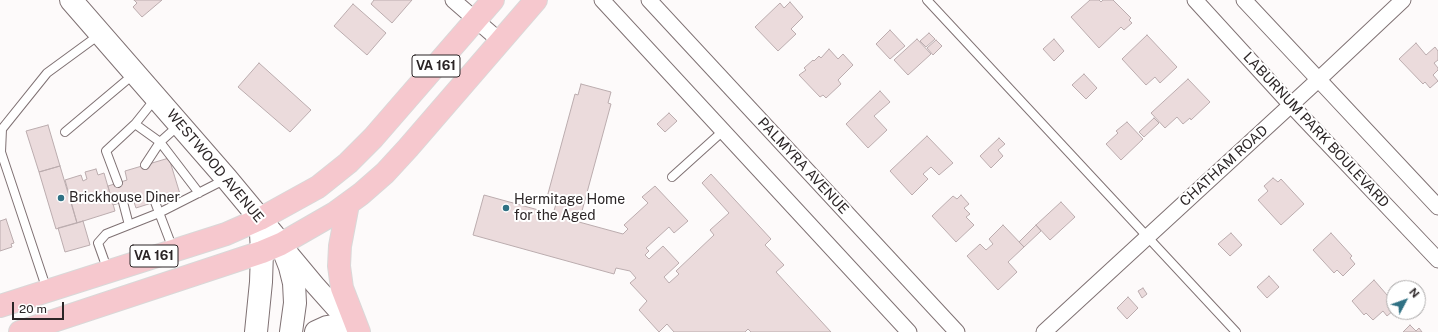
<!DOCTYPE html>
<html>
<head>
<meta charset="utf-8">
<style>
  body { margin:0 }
  #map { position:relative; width:1438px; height:332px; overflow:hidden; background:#fdfafa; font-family:"Public Sans",sans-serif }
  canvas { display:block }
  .north { position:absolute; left:1386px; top:280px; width:40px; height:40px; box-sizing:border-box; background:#fff; border:1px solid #aaa8a8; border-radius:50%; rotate:49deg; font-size:11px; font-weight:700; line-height:16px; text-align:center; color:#2b2526 }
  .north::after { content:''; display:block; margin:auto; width:14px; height:18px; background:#307184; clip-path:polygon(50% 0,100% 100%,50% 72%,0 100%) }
  .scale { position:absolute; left:12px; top:302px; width:52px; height:18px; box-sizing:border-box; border:2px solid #2b2526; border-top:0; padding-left:5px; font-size:12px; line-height:14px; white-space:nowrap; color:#2b2526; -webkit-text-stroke:3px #fff; paint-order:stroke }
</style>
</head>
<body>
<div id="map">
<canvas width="1438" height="332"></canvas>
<div class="north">N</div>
<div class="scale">20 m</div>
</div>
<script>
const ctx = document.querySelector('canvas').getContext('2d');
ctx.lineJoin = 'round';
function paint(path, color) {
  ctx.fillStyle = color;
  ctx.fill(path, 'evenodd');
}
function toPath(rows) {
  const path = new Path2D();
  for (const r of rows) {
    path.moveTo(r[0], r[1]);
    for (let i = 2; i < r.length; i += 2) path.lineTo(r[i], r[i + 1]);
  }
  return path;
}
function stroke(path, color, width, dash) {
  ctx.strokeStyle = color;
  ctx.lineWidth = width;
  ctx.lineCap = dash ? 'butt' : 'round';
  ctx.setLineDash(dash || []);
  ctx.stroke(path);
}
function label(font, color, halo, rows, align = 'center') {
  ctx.font = font + ' "Public Sans",sans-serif';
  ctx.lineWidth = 4;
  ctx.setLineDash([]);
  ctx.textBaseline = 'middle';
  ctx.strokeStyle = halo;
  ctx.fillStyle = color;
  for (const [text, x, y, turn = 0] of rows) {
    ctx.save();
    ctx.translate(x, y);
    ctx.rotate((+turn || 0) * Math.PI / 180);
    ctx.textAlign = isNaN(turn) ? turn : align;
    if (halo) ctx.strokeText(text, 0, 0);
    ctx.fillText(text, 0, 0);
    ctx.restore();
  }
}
const building = toPath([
  [134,0,162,0,142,17,133,7,137,3,134,0],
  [374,0,412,0,392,23,371,4,374,0],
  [1090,0,1099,0,1101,2,1103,0,1113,0,1131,18,1129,20,1132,23,1124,30,1121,27,1099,48,1071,17,1090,0],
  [790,2,803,17,791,29,796,34,778,51,755,27,780,3,784,8,790,2],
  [353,4,386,33,367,55,334,26,353,4],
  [890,30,905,46,890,59,876,44,890,30],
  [929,33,935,39,926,47,920,41,929,33],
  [1147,35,1177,67,1160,83,1155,77,1146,85,1122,59,1147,35],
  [917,39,931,54,908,75,894,60,917,39],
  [1054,39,1064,51,1054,61,1043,49,1054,39],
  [936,40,942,46,933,55,927,48,936,40],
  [1416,43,1426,55,1435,47,1438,51,1438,60,1434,63,1438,68,1438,70,1433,75,1438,81,1430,88,1425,82,1423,84,1399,59,1416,43],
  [829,49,838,59,843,54,853,65,838,80,841,84,826,98,823,95,820,97,799,75,806,70,804,68,813,60,814,61,819,56,821,58,829,49],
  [259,63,311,110,290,132,238,87,259,63],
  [1084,74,1097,88,1086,99,1072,85,1084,74],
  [1188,79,1210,102,1191,120,1190,118,1183,124,1177,117,1165,128,1151,113,1188,79],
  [581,84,611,92,608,103,611,104,579,222,623,234,628,229,624,225,648,203,642,197,655,186,688,221,674,233,669,227,646,248,649,251,645,255,649,259,663,246,679,263,664,277,669,283,679,274,676,271,714,235,710,230,729,213,702,183,711,174,771,239,765,245,784,265,776,272,831,332,751,332,748,329,745,332,674,332,667,324,659,332,639,310,647,301,630,283,636,278,630,271,616,268,614,274,473,235,484,195,553,214,556,204,546,201,575,94,578,95,581,84],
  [880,91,890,102,874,116,887,130,868,148,846,124,880,91],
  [669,113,677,121,665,132,657,124,669,113],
  [1154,118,1159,123,1144,137,1139,132,1154,118],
  [1127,122,1143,139,1121,160,1106,144,1118,133,1116,131,1127,122],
  [48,125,60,166,39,172,26,131,48,125],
  [927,136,953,163,939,175,931,167,923,174,928,179,912,195,890,171,927,136],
  [999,138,1005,144,998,150,1003,156,991,168,980,156,999,138],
  [169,158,180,194,136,208,133,199,113,205,108,186,127,180,125,171,169,158],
  [60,166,77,223,56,229,39,172,60,166],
  [96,169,98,175,104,173,115,211,77,223,65,180,81,175,83,181,87,179,85,172,96,169],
  [1273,178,1278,182,1281,179,1304,204,1281,225,1258,200,1268,191,1264,186,1273,178],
  [961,195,969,204,964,208,970,214,966,217,974,225,956,242,932,216,953,196,957,199,961,195],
  [1061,202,1075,217,1050,240,1036,225,1061,202],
  [6,219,14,243,11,244,12,247,0,251,0,221,6,219],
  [83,221,90,245,65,252,58,228,83,221],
  [1003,225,1024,247,1008,262,1017,272,998,290,967,256,980,244,986,250,993,244,989,239,1003,225],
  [1036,225,1041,231,1024,247,1019,242,1036,225],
  [1231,233,1242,245,1230,256,1218,244,1231,233],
  [1331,233,1352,256,1350,258,1355,264,1343,276,1337,270,1334,273,1313,250,1331,233],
  [1269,276,1279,287,1267,298,1257,287,1269,276],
  [1374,280,1394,303,1394,310,1387,316,1383,311,1373,320,1366,313,1364,315,1352,301,1374,280],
  [1143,288,1147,294,1142,298,1138,291,1143,288],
  [1128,297,1138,308,1127,319,1117,308,1128,297],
  [1410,325,1416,331,1419,328,1422,332,1403,332,1410,325]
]);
const service = toPath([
  [927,0,1236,332],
  [155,99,135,124,160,142,199,193],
  [65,132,134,74],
  [145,165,160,142,179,125],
  [672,177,723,131],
  [118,183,106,151,135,124],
  [123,202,129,225],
  [155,202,173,249],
  [108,271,98,243,106,234,159,213,226,179],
  [47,290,1,152,2,129,47,73,99,35]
]);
const minor = toPath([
  [453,0,500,41],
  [602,0,909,332],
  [649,0,957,332],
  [1195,0,1291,105,1438,260],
  [1244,0,1438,207],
  [1044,332,1318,80,1403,0]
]);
const tertiary = toPath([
  [285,249,315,285,357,332]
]);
const secondary = toPath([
  [71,0,227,179,281,244,290,267,294,283,295,303,291,332],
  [256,332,261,282,262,252,261,234],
  [316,332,327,327,333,326,338,327,350,332]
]);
const primary = toPath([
  [348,204,340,246,339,266,342,288,359,332],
  [0,306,226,234,260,219,318,187,348,163,373,138,493,0],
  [20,332,262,252,281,244,335,213,361,194,385,173,408,148,536,0]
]);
const markers = [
  [61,198,4,"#307184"],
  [506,208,4,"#307184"]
];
const shields = [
  [436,66,48],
  [154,256,48]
];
const shieldNames = [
  ["VA 161",436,66],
  ["VA 161",154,256]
];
const streetNames = [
  ["LABURNUM PARK BOULEVARD",1316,130,47],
  ["WESTWOOD AVENUE",215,166,50],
  ["PALMYRA AVENUE",803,166,47],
  ["CHATHAM ROAD",1224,166,-42]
];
const poiNames = [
  ["Brickhouse Diner",69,198],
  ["Hermitage Home",514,200],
  ["for the Aged",514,216]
];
paint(building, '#ebdbdc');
stroke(building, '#bbacae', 1);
stroke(service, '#7f7173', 10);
stroke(minor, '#7f7173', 17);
stroke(tertiary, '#7f7173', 21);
stroke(secondary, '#7f7173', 24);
stroke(primary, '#d9d8d8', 24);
stroke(service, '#fff', 8);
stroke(minor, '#fff', 15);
stroke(tertiary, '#fff', 19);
stroke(secondary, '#fff', 22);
stroke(primary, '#f6c8ce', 22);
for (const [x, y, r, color] of markers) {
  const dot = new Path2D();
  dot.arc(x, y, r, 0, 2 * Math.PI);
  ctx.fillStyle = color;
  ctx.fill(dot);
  stroke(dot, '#fff', 1.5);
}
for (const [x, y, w] of shields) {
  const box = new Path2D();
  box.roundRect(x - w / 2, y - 11, w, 22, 3);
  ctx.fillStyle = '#fff';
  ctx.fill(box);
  stroke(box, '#2b2526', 1);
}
label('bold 13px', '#2b2526', null, shieldNames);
label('14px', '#2b2526', '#fff', streetNames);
label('14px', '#2b2526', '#fff', poiNames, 'left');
</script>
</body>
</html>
